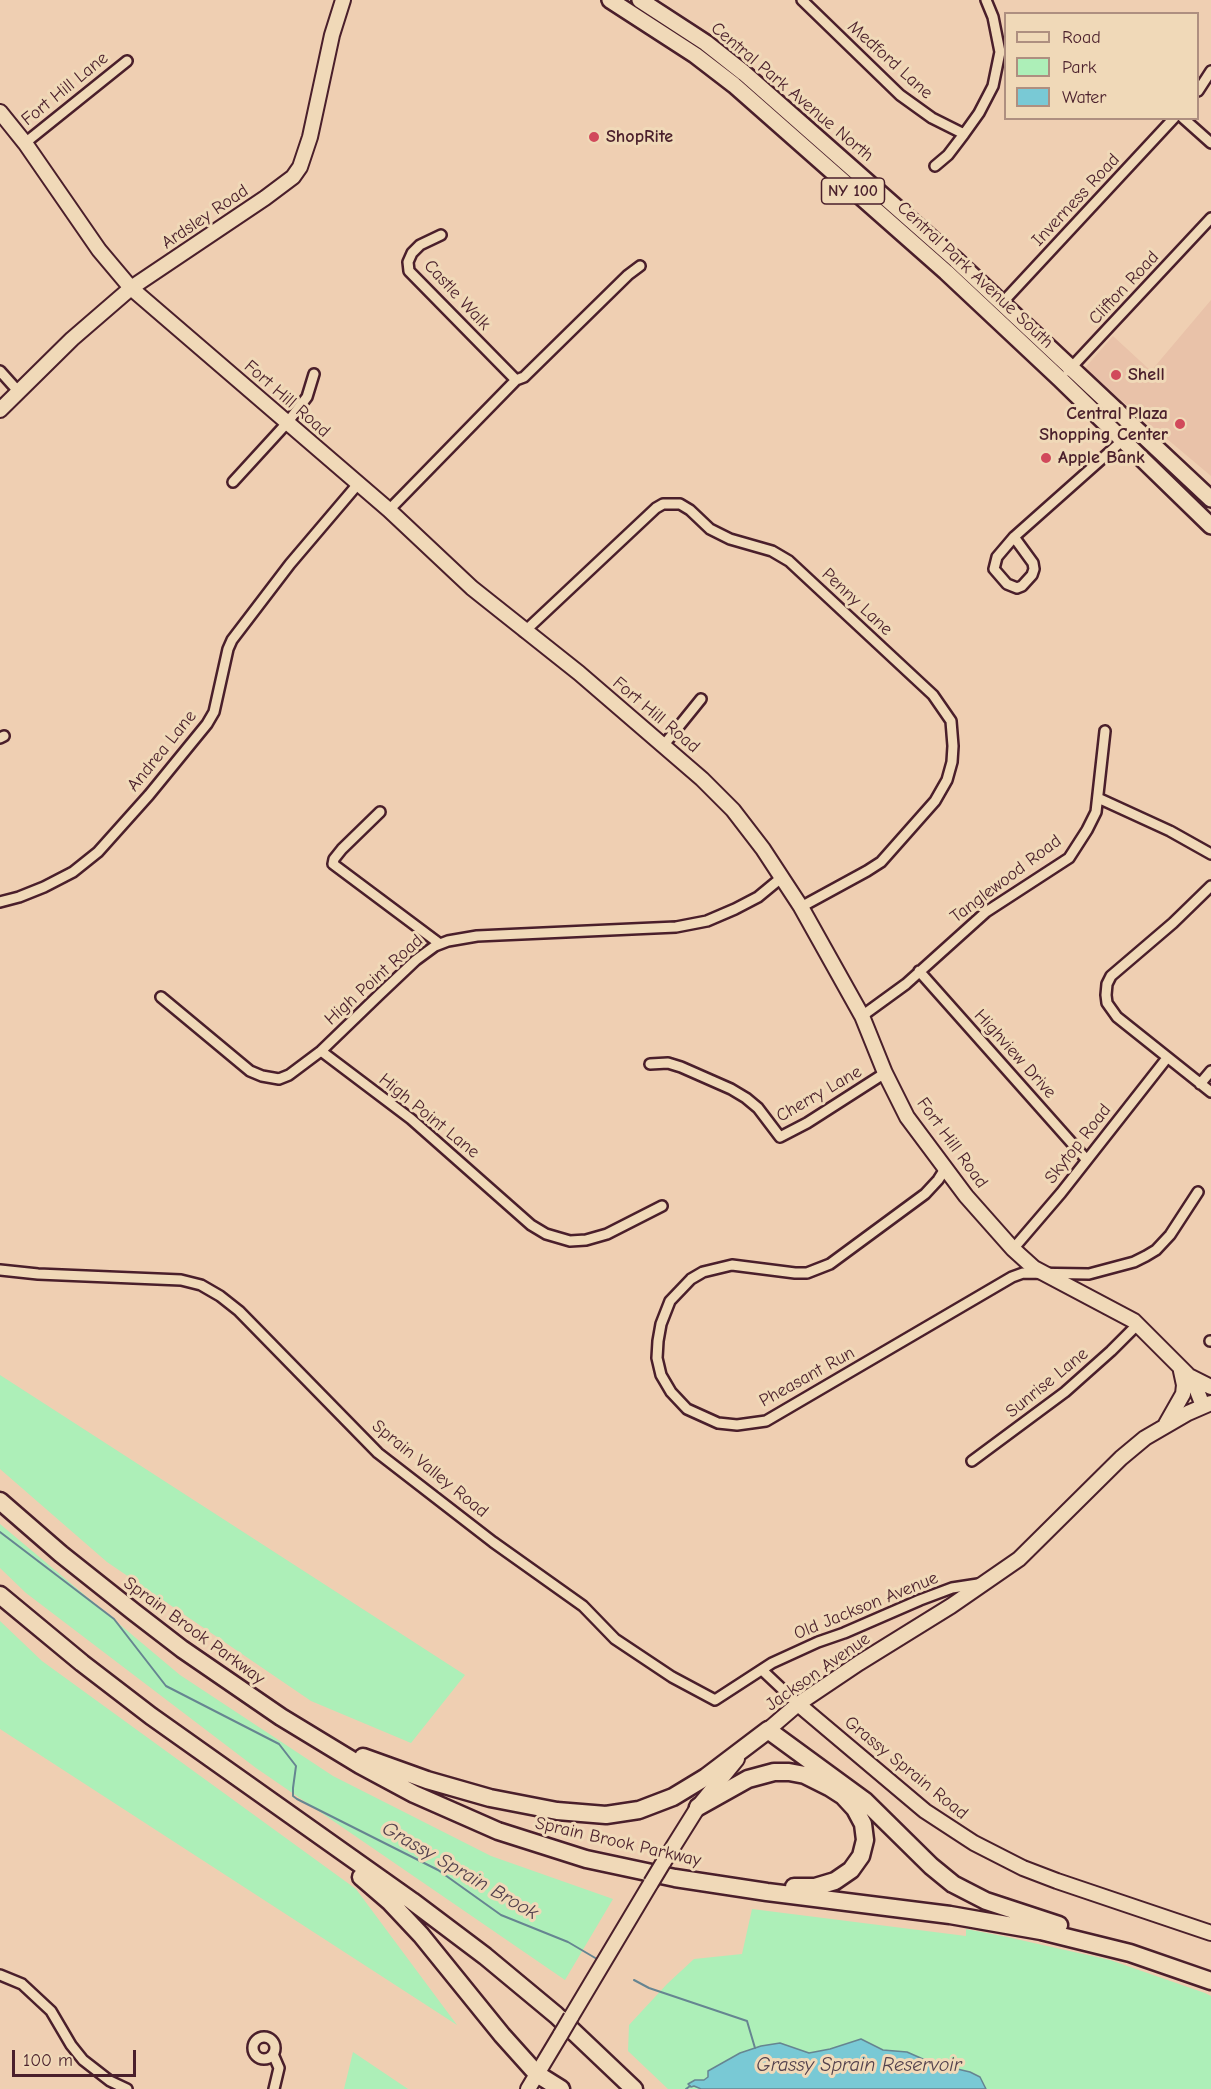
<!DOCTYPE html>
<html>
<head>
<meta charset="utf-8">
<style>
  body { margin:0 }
  #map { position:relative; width:1211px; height:2089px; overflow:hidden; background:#efcfb2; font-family:"Comic Neue",sans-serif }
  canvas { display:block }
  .legend { position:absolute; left:1004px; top:12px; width:195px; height:108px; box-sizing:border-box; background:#f0d9b8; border:2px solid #ae8f80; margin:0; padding:8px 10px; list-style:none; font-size:18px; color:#4a1f2b }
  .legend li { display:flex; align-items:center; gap:12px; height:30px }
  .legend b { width:30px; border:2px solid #ae8f80 }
  .scale { position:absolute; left:12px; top:2050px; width:124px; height:27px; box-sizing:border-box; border:3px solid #4a1f2b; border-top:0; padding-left:8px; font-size:18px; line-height:21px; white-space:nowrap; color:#4a1f2b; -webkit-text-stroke:4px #f0d9b8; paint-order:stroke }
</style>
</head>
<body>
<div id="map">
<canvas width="1211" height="2089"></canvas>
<ul class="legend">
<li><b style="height:8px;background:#f0d9b8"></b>Road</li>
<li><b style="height:16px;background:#adefb8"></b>Park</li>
<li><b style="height:16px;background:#79c9d5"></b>Water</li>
</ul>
<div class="scale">100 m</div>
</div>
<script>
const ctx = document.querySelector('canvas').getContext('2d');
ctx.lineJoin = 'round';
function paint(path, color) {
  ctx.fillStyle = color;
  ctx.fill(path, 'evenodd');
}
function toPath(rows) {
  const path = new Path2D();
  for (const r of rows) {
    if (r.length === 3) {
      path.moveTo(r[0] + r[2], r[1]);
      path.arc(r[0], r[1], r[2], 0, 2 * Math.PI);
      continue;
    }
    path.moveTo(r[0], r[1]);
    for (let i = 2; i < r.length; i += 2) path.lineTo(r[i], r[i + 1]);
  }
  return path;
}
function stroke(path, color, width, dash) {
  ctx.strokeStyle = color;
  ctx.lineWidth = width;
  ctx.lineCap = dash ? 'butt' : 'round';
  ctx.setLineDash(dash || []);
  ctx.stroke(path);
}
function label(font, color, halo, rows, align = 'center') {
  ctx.font = font + ' "Comic Neue",sans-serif';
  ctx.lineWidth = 6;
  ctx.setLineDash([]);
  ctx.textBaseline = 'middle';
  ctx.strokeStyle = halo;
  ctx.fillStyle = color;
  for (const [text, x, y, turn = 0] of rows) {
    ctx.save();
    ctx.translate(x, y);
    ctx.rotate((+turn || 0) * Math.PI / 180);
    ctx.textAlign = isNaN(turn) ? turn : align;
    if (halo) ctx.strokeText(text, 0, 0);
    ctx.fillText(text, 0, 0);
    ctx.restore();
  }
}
const built = toPath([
  [1211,300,1211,476,1084,369,1113,336,1151,371]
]);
const green = toPath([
  [0,1375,465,1675,411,1743,311,1701,107,1562,0,1469],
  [0,1524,180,1675,333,1776,491,1856,613,1899,565,1980,256,1768,26,1593,0,1568],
  [0,1621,42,1661,356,1889,457,2025,0,1729],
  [752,1909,966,1936,966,1929,1007,1937,1110,1960,1205,1993,1211,1996,1211,2089,976,2089,970,2072,932,2063,907,2052,883,2050,861,2039,830,2049,809,2053,780,2043,761,2046,740,2053,708,2071,708,2077,704,2080,695,2080,694,2086,701,2089,668,2089,628,2051,629,2025,667,1984,694,1959,742,1954],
  [353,2052,408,2089,344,2089]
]);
const water = toPath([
  [861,2039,883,2050,907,2052,932,2063,970,2072,980,2077,986,2089,701,2089,694,2086,691,2087,688,2084,695,2080,704,2080,708,2077,708,2071,740,2053,761,2046,780,2043,809,2053,830,2049,861,2039]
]);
const stream = toPath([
  [0,1532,114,1619,166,1686,279,1744,296,1766,293,1788,293,1796,297,1799,438,1870,501,1915,568,1942,597,1959],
  [634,1980,649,1988,747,2021,755,2048],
  [686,2089,690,2086]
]);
const street = toPath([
  [802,0,900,95,932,118,964,134],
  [1198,91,1211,71],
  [1183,118,1211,143],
  [25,143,127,61],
  [935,166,948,155,964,134,979,113,993,86,1000,52,993,17,986,0],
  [441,235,420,245,412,253,408,262,409,271,516,380],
  [1002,303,1174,118],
  [0,371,18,391],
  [1068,371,1211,218],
  [233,482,287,423,307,397,314,374],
  [389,510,516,380,524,377,628,275,640,266],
  [1014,537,1033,563,1034,569,1032,575,1022,586,1017,588,1007,584,994,569,997,557,1014,537,1122,441],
  [524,632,656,508,663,504,680,504,690,510,710,529,730,539,772,551,789,561,933,695,951,721,953,746,952,762,947,780,935,801,881,862,867,871,801,907],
  [0,738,4,736],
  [663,746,701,699],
  [1098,798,1170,831,1211,854],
  [380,812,342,849,334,859,333,864,440,944],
  [1211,886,1173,923,1111,976,1107,984,1106,995,1107,1003,1117,1017,1211,1092],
  [0,902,19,897,44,887,73,872,98,852,149,795,207,724,214,712,228,649,232,640,290,564,358,484],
  [919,971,1086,1159],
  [161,997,250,1071,262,1076,279,1079,289,1075,321,1051,379,995,416,960,435,946,448,941,477,936,676,927,707,921,735,909,758,897,781,878],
  [862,1016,906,984,986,912,1069,858,1087,830,1096,812,1105,731],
  [321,1051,411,1119,531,1225,546,1234,570,1241,586,1240,607,1234,662,1206],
  [650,1064,668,1063,681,1067,731,1089,746,1098,758,1108,780,1137,807,1123,885,1073],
  [1200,1084,1211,1071],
  [945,1169,938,1180,925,1194,830,1264,807,1273,795,1273,732,1265,703,1272,691,1279,670,1301,661,1324,658,1341,657,1358,661,1375,671,1392,687,1409,718,1423,737,1425,766,1421,1012,1277,1023,1273,1089,1274,1134,1262,1146,1256,1156,1250,1170,1235,1198,1192],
  [1013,1249,1061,1193,1167,1058],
  [0,1270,38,1274,181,1280,201,1285,220,1296,239,1311,378,1453,493,1542,583,1606,615,1639,672,1677,715,1700,772,1663,818,1642,844,1633,920,1600,952,1588,978,1584],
  [1210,1341,1211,1341],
  [972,1461,1065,1392,1111,1351,1137,1325],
  [762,1670,798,1704],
  [0,1975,22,1984,51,2011,71,2045,83,2060,110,2081,127,2089],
  [264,2048,11],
  [273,2054,279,2068,274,2089]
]);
const secondary = toPath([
  [0,112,25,143,99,250,131,288,389,510,472,588,579,673,702,779,733,810,763,849,801,907,862,1016,885,1073,907,1117,966,1196,1013,1249,1034,1268,1134,1321,1187,1374,1196,1388,1203,1406],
  [0,410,72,339,131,288,265,198,293,177,300,167,310,137,332,35,343,0],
  [1189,1376,1211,1387],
  [1166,1424,1183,1394,1184,1385,1181,1371],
  [798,1704,925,1811,974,1843,1023,1868,1057,1881,1211,1933],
  [762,1735,798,1704,859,1663,951,1606,1019,1559,1121,1458,1145,1438,1188,1413,1211,1403],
  [663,1863,698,1807,737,1759],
  [571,2017,651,1883],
  [528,2089,561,2034]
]);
const primary = toPath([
  [610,0,695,55,734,85,946,272,1060,379,1211,526],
  [640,0,706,43,744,73,956,260,1211,499]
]);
const highway = toPath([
  [0,1501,61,1554,134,1612,182,1649,281,1717,360,1765,414,1794,498,1831,586,1859,675,1878,767,1892,950,1915,1041,1931,1130,1953,1211,1981],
  [0,1595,82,1663,151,1716,412,1901,485,1956,556,2015,634,2089],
  [363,1757,427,1780,490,1798,557,1811,606,1815,639,1810,673,1797,706,1777,768,1730,865,1801,931,1866,953,1884,986,1901,1059,1925],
  [698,1807,748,1779,774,1772,789,1772,805,1775,829,1787,843,1796,855,1809,863,1824,865,1840,861,1856,851,1870,835,1881,815,1887,794,1887],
  [361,1877,390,1902,421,1935,502,2035,537,2074,561,2089]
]);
const secondaryBridge = toPath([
  [651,1883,663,1863],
  [561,2034,571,2017]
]);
const markers = [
  [594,137,6,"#d1495b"],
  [1116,375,6,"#d1495b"],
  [1180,424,6,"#d1495b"],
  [1046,458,6,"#d1495b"]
];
const shields = [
  [853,191,63]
];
const shieldNames = [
  ["NY 100",853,191]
];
const streetNames = [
  ["Medford Lane",890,60,42],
  ["Fort Hill Lane",65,89,-39],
  ["Central Park Avenue North",792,92,40],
  ["Inverness Road",1076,200,-47],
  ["Ardsley Road",205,217,-34],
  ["Central Park Avenue South",975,275,43],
  ["Clifton Road",1124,288,-47],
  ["Castle Walk",457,295,47],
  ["Fort Hill Road",287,399,41],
  ["Penny Lane",857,602,43],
  ["Fort Hill Road",656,715,40],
  ["Andrea Lane",162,751,-51],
  ["Tanglewood Road",1006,879,-37],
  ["High Point Road",374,980,-42],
  ["Highview Drive",1015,1054,48],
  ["Cherry Lane",819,1094,-30],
  ["High Point Lane",429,1116,39],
  ["Fort Hill Road",952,1143,54],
  ["Skytop Road",1078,1144,-52],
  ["Pheasant Run",807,1377,-29],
  ["Sunrise Lane",1047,1383,-39],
  ["Sprain Valley Road",430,1469,39],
  ["Old Jackson Avenue",866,1606,-22],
  ["Sprain Brook Parkway",194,1631,36],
  ["Jackson Avenue",818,1672,-35],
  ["Grassy Sprain Road",906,1768,39],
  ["Sprain Brook Parkway",618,1842,13]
];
const poiNames = [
  ["ShopRite",606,137],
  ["Shell",1128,375],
  ["Central Plaza",1168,414,"right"],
  ["Shopping Center",1168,435,"right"],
  ["Apple Bank",1058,458]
];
const waterNames = [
  ["Grassy Sprain Brook",460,1871,30],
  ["Grassy Sprain Reservoir",859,2065]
];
paint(built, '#e9c2a9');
paint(green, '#adefb8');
paint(water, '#79c9d5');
stroke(water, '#668591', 1.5);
stroke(stream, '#668591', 2);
stroke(street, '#4a1f2b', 14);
stroke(secondary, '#4a1f2b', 18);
stroke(primary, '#4a1f2b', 20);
stroke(highway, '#4a1f2b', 21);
stroke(street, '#f0d9b8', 9);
stroke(secondary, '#f0d9b8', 14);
stroke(primary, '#f0d9b8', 15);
stroke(highway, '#f0d9b8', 16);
stroke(secondaryBridge, '#4a1f2b', 18, []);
stroke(secondaryBridge, '#f0d9b8', 14);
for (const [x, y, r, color] of markers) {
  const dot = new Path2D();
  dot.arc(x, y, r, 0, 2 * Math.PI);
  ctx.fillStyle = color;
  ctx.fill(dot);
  stroke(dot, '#f0d9b8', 2);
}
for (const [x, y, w] of shields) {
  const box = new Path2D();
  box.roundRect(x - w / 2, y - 13, w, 26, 4.5);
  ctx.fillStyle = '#f0d9b8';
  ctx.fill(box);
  stroke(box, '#4a1f2b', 1.5);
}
label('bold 16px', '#4a1f2b', null, shieldNames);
label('18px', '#4a1f2b', '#f0d9b8', streetNames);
label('bold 18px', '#4a1f2b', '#f0d9b8', poiNames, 'left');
label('italic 20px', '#53414d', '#f0d9b8', waterNames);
</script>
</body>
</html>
